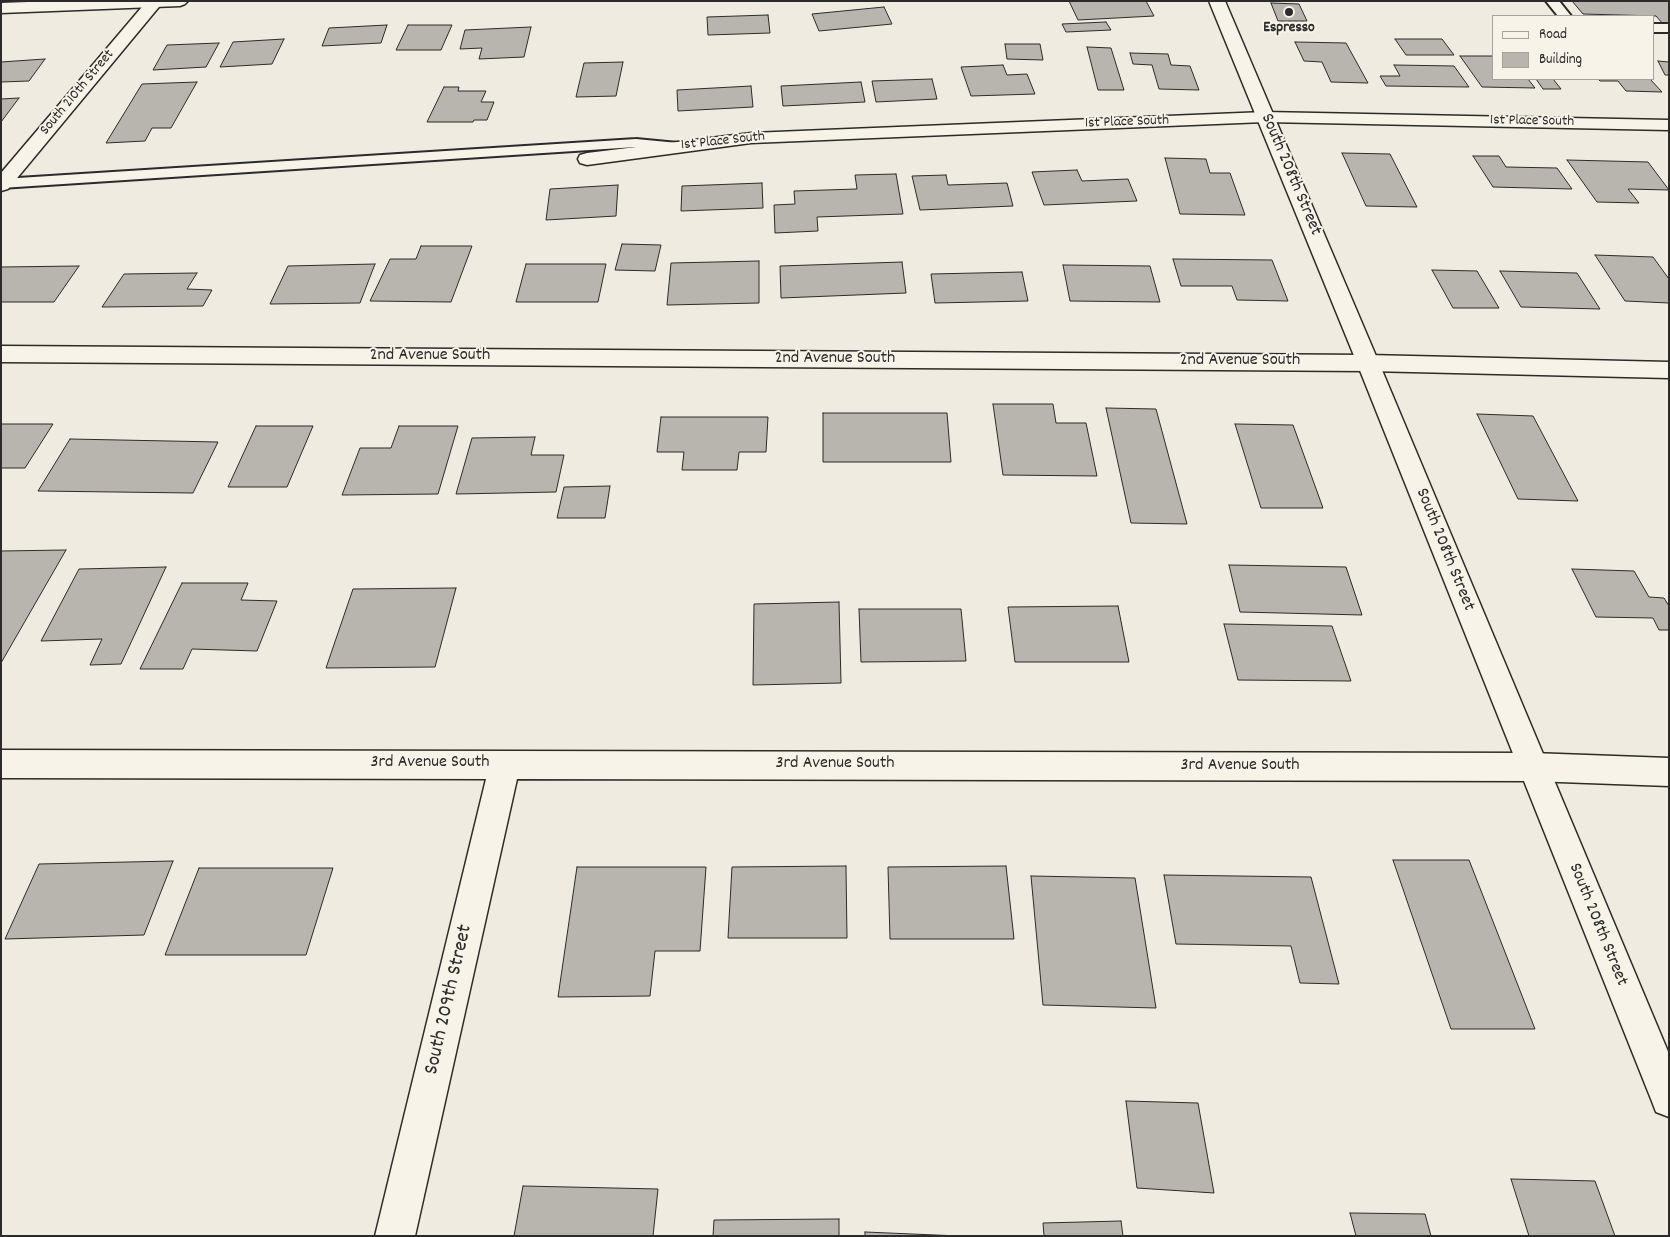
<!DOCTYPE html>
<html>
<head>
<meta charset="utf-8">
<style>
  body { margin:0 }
  #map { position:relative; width:1670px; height:1237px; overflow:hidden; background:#efebe0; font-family:Dekko,sans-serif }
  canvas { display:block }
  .frame { position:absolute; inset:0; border:2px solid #2b2b2b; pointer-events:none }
  .legend { position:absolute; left:1492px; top:15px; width:162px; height:65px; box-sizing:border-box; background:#f7f3e8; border:1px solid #a5a39c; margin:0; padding:6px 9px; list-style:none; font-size:15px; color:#2b2b2b }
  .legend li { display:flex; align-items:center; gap:10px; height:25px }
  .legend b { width:25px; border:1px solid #a5a39c }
</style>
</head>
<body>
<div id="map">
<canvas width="1670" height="1237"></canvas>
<div class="frame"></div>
<ul class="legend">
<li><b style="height:6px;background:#f7f3e8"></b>Road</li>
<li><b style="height:14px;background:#b8b5ae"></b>Building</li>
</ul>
</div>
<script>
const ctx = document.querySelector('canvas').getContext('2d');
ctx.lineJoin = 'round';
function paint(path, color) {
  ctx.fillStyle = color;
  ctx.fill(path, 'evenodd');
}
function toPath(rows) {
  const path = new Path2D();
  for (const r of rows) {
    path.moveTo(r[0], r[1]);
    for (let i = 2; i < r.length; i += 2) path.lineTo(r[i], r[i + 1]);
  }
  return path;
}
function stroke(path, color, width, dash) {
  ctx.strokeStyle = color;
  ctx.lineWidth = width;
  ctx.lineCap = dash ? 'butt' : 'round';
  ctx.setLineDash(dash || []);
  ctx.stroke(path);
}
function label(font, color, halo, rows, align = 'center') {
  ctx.font = font + ' Dekko,sans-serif';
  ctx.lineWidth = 4;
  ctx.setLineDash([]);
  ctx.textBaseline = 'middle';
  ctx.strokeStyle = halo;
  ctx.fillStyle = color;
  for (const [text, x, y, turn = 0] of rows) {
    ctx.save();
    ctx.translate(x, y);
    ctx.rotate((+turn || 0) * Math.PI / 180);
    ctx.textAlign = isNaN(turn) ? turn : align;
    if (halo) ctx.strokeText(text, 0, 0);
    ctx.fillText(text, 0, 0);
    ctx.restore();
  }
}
const building = toPath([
  [1069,1,1146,1,1154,16,1078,20,1069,1],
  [1572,1,1669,1,1669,24,1663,24,1656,16,1583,14,1572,1],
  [1271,3,1299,4,1307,21,1278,21,1271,3],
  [884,7,892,24,819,31,812,14,884,7],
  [768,15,770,33,708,35,707,17,768,15],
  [1106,22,1111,30,1066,32,1062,24,1106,22],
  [387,25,381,43,322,46,329,28,387,25],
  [408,25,452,25,441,50,396,50,408,25],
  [531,27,524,57,479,59,482,48,460,49,465,30,531,27],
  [284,39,272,64,220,67,233,42,284,39],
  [1395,39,1442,39,1454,55,1406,55,1395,39],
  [1295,42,1346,43,1368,83,1331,82,1322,62,1304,61,1295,42],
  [219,43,206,67,153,70,167,45,219,43],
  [1005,44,1040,44,1043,60,1007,59,1005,44],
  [1087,47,1111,48,1124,90,1098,90,1087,47],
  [1130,53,1168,54,1171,65,1190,66,1199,90,1159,89,1152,65,1133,64,1130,53],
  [1460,56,1494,56,1494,79,1528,79,1535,88,1482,87,1460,56],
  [45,59,29,81,1,82,1,62,45,59],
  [1658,61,1669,62,1669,75,1665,75,1658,61],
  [623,62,616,96,576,97,584,63,623,62],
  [1003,65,1007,75,1027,74,1035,94,971,96,961,67,1003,65],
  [1394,65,1454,66,1469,87,1386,86,1380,76,1400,76,1394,65],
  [932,79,937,99,876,102,872,81,932,79],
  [1536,79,1553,79,1561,89,1543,89,1536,79],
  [1598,79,1650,79,1662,92,1626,91,1618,81,1600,81,1598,79],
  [197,82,171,128,152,128,145,141,106,143,142,84,197,82],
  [861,82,865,102,783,106,781,86,861,82],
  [751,86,753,107,678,111,677,90,751,86],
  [444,87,459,87,458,91,486,91,481,102,494,102,487,120,474,120,473,122,427,122,444,87],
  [19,98,1,122,1,99,19,98],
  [1342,153,1390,154,1417,207,1366,206,1342,153],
  [1473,156,1499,156,1506,167,1557,168,1572,189,1493,187,1473,156],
  [1165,158,1206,159,1210,173,1230,173,1245,215,1180,214,1165,158],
  [1567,160,1648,162,1669,190,1628,189,1639,203,1597,202,1567,160],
  [1077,170,1082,181,1128,179,1137,201,1044,205,1032,172,1077,170],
  [896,174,903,214,817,217,818,231,775,233,774,205,795,204,794,191,857,189,855,175,896,174],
  [946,175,948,185,1007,183,1013,206,920,210,912,176,946,175],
  [762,183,763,208,681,211,682,186,762,183],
  [618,185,616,216,546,220,550,189,618,185],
  [622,244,661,245,655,271,615,270,622,244],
  [421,246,472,246,451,302,370,301,390,259,416,259,421,246],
  [1595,255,1653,257,1669,279,1669,303,1625,301,1595,255],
  [1173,259,1272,260,1288,301,1237,300,1232,286,1181,286,1173,259],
  [759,261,759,303,667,305,671,263,759,261],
  [902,262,906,293,781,298,780,266,902,262],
  [375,264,360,303,270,304,288,266,375,264],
  [526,264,606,264,598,302,516,302,526,264],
  [1063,265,1150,266,1160,302,1070,301,1063,265],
  [79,266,54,302,1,302,1,267,79,266],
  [1432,270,1477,271,1499,308,1453,308,1432,270],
  [1500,271,1577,273,1600,309,1521,307,1500,271],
  [1022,272,1028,301,935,303,931,274,1022,272],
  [197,273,187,289,212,290,203,306,102,307,124,274,197,273],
  [993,404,1053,404,1056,423,1086,423,1097,476,1003,475,993,404],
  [1106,408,1156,409,1187,524,1131,523,1106,408],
  [823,413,947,413,951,462,823,462,823,413],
  [1477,414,1533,416,1578,501,1518,499,1477,414],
  [661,417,768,417,766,452,739,452,737,470,682,470,684,452,657,452,661,417],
  [1,424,53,424,25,468,1,468,1,424],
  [1235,424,1293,425,1323,508,1261,508,1235,424],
  [256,426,313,426,287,487,228,487,256,426],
  [399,426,458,426,438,494,342,495,360,448,391,448,399,426],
  [535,437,531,455,564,455,556,492,456,494,472,438,535,437],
  [70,439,218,442,193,493,38,491,70,439],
  [610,486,605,518,557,518,564,487,610,486],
  [66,550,1,663,1,551,66,550],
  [1229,565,1346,567,1362,615,1240,612,1229,565],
  [166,567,121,664,90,665,102,639,41,641,79,569,166,567],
  [1572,569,1634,571,1649,597,1664,598,1669,606,1669,630,1659,630,1653,618,1596,617,1572,569],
  [182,583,248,583,241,600,277,601,257,651,192,649,183,669,140,669,182,583],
  [456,588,435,667,326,668,353,589,456,588],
  [839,602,841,683,753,685,754,604,839,602],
  [1118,606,1129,662,1015,662,1008,607,1118,606],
  [859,609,961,609,966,661,861,662,859,609],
  [1224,624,1332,626,1351,681,1238,680,1224,624],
  [1393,860,1469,860,1535,1029,1451,1029,1393,860],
  [173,861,144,935,5,939,39,864,173,861],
  [846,866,847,938,728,938,732,867,846,866],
  [1006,866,1014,939,890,939,888,867,1006,866],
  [577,867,706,867,700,951,655,951,650,996,558,997,577,867],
  [199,868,333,868,306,955,165,955,199,868],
  [1164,875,1311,877,1339,984,1300,983,1291,946,1176,944,1164,875],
  [1031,876,1135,878,1156,1008,1043,1005,1031,876],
  [1126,1101,1198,1103,1214,1193,1137,1188,1126,1101],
  [1511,1179,1595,1181,1615,1236,1529,1236,1511,1179],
  [523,1186,658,1189,653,1236,514,1236,523,1186],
  [1350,1213,1425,1214,1431,1236,1356,1236,1350,1213],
  [839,1219,839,1236,713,1236,714,1220,839,1219],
  [1121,1221,1123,1236,1044,1236,1043,1223,1121,1221],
  [865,1232,959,1236,865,1236,865,1232]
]);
const service = toPath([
  [1546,1,1559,1,1571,16,1558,16,1546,1],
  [1654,24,1669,24,1669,32,1654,32,1654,24],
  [636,139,678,143,683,144,685,147,683,150,678,151,636,147,1,188,2,179,636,139]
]);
const minor = toPath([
  [147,1,163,2,8,189,1,191,1,173,147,1],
  [1265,112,1669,120,1669,130,1265,122,751,143,587,165,580,163,578,159,580,155,587,153,751,133,1265,112],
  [1,346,1368,355,1669,362,1669,378,1368,371,1,362,1,346],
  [1,750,1532,753,1669,758,1669,786,1532,781,517,779,415,1236,375,1236,486,779,1,778,1,750]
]);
const tertiary = toPath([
  [1209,1,1225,1,1379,363,1669,1054,1669,1117,1656,1112,1651,1099,1357,363,1209,1]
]);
const primary = toPath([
  [55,1,188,1,185,4,180,6,1,13,1,3,55,1]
]);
const markers = [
  [1289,12,5,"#2b2b2b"]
];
const farPoinames = [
  ["Espresso",1289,29]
];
const farStreetnames = [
  ["South 210th Street",78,93,-50],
  ["1st Place South",1532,122,1],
  ["1st Place South",1127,123,-2],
  ["1st Place South",723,142,-6]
];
const streetNames = [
  ["South 208th Street",1290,175,67],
  ["2nd Avenue South",430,357],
  ["2nd Avenue South",835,360],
  ["2nd Avenue South",1240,362],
  ["South 208th Street",1444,550,68],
  ["3rd Avenue South",430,764],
  ["3rd Avenue South",835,765],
  ["3rd Avenue South",1240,767],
  ["South 208th Street",1597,925,68]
];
const nearStreetnames = [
  ["South 209th Street",450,1000,-77]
];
paint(building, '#b8b5ae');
stroke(building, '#2b2b2b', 1);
stroke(service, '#2b2b2b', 4);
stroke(minor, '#2b2b2b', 3);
stroke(tertiary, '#2b2b2b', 3);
stroke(primary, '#2b2b2b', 3);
paint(service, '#f7f3e8');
paint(minor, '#f7f3e8');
paint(tertiary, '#f7f3e8');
paint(primary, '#f7f3e8');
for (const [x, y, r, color] of markers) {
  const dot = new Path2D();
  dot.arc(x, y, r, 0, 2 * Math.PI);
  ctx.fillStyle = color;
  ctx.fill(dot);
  stroke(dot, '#f7f3e8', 2);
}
label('bold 15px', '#2b2b2b', '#f7f3e8', farPoinames);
label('15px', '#2b2b2b', '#f7f3e8', farStreetnames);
label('18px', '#2b2b2b', '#f7f3e8', streetNames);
label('21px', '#2b2b2b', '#f7f3e8', nearStreetnames);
</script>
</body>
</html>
